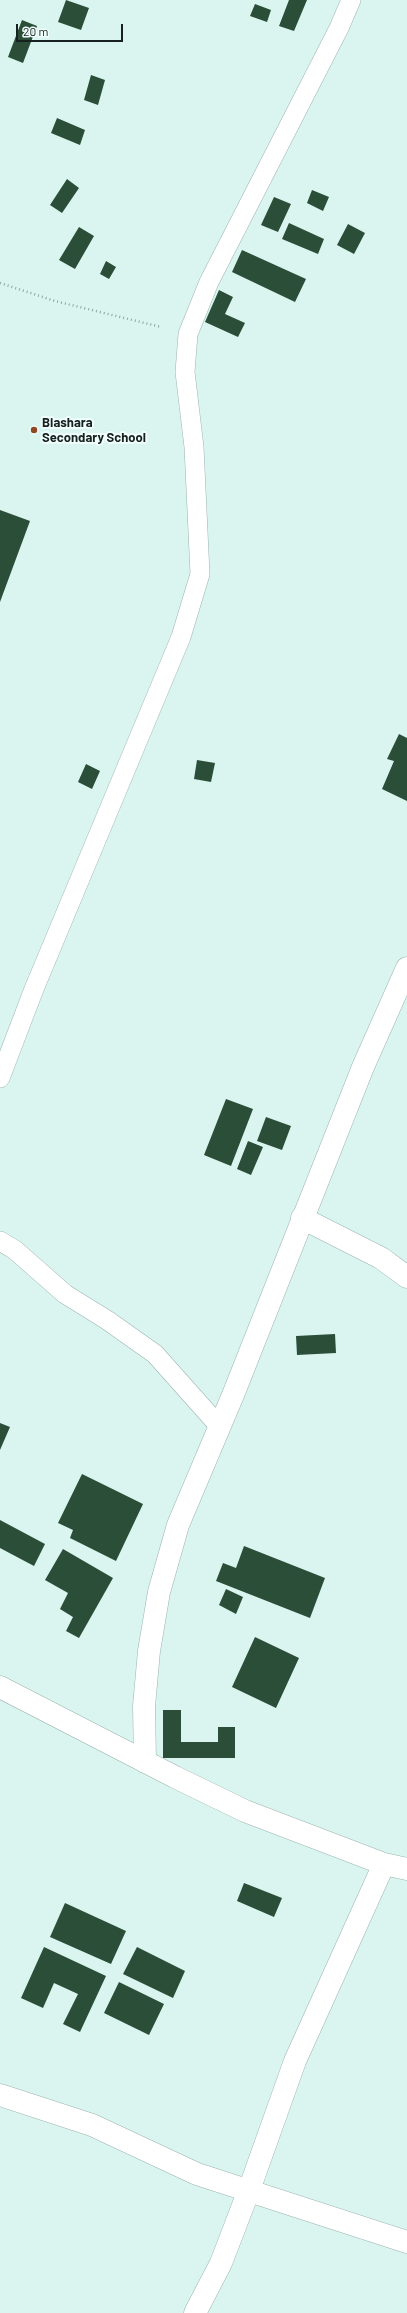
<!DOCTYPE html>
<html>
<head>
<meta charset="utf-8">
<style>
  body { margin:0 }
  #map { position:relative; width:407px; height:2313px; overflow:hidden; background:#daf4ef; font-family:Barlow,sans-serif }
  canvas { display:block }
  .scale { position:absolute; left:16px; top:24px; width:107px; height:18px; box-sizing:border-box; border:2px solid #17211f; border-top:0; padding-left:5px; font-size:12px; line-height:14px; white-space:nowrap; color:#17211f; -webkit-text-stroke:3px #f0fffc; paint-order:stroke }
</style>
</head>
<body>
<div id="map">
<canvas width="407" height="2313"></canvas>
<div class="scale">20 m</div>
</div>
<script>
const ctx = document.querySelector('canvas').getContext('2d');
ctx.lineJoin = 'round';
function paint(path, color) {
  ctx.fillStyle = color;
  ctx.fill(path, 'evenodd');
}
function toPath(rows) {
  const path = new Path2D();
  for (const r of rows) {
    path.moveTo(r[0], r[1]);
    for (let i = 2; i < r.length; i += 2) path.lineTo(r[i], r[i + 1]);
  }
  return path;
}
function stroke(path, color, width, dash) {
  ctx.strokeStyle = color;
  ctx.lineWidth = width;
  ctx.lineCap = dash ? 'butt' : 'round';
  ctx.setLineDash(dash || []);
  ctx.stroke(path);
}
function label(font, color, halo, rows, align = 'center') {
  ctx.font = font + ' Barlow,sans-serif';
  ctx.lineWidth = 4;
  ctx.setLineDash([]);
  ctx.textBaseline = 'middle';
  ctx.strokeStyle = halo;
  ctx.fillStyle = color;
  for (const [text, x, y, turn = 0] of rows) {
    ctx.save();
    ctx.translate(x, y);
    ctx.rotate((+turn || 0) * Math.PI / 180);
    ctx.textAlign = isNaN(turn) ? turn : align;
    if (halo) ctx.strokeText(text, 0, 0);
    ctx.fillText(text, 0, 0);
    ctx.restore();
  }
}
const building = toPath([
  [66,0,89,8,81,30,58,22],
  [289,0,307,0,294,31,279,26],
  [255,4,271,10,267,22,250,16],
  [22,20,37,26,23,63,8,57],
  [91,75,105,80,98,105,84,100],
  [57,118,85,130,80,145,51,133],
  [67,179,79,188,62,213,50,205],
  [312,190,329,197,323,211,307,203],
  [274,197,291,204,278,232,261,225],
  [289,223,324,239,318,254,282,239],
  [348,224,365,233,354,254,337,245],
  [79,227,94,236,75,269,59,260],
  [242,250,306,279,295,302,232,272],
  [106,261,116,267,109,279,100,274],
  [219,290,233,297,225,314,245,323,238,337,205,322],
  [0,510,30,521,0,602],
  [399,734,407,738,407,801,382,789,394,761,387,759],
  [197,760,215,763,211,782,194,779],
  [86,764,100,771,92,789,78,782],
  [226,1099,253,1109,231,1166,204,1155],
  [266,1117,291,1126,282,1150,257,1141],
  [248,1141,263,1147,251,1175,237,1169],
  [335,1334,336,1353,297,1355,296,1336],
  [0,1423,10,1427,0,1450],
  [82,1474,143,1504,116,1561,70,1538,73,1530,58,1523],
  [0,1520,45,1544,34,1566,0,1548],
  [244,1546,325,1578,310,1618,216,1581,223,1563,236,1568],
  [63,1549,113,1578,79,1638,66,1631,73,1617,60,1609,68,1593,45,1580],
  [226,1589,243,1597,236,1614,219,1605],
  [255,1637,299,1658,276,1708,232,1687],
  [163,1710,181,1710,181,1742,218,1742,218,1727,235,1727,235,1758,163,1758],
  [244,1883,282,1898,274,1917,237,1901],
  [65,1903,126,1931,111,1964,50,1937],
  [44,1947,106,1976,80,2032,63,2024,78,1994,54,1983,43,2008,21,1998],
  [137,1947,185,1971,173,1998,123,1974],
  [119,1982,164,2004,149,2035,104,2013]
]);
const path = toPath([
  [0,283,55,301,161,327]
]);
const lane = toPath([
  [0,1078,34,989,181,637,200,574,194,447,185,372,188,334,209,282,339,28,351,0],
  [0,1241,15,1250,65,1294,107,1320,155,1354,220,1427]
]);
const street = toPath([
  [302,1218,381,1258,407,1277],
  [0,1687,175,1777,245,1811,384,1864,407,1869],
  [145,1762,144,1706,149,1651,159,1592,178,1525,233,1395,363,1067,407,968],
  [0,2095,92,2125,197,2174,407,2242],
  [195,2313,221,2263,249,2190,295,2061,384,1864]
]);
const markers = [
  [34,430,4,"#8f4824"]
];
const poiNames = [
  ["Biashara",42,423],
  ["Secondary School",42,438]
];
paint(building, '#2b4e38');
stroke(lane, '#9cb4b0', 20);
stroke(street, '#9cb4b0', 23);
stroke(path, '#90a4a0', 2.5, [1, 3]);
stroke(lane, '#fff', 19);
stroke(street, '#fff', 22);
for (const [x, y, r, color] of markers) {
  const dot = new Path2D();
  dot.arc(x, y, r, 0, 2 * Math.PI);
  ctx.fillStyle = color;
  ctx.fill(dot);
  stroke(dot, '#f0fffc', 1.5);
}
label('bold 13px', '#17211f', '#f0fffc', poiNames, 'left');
</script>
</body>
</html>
